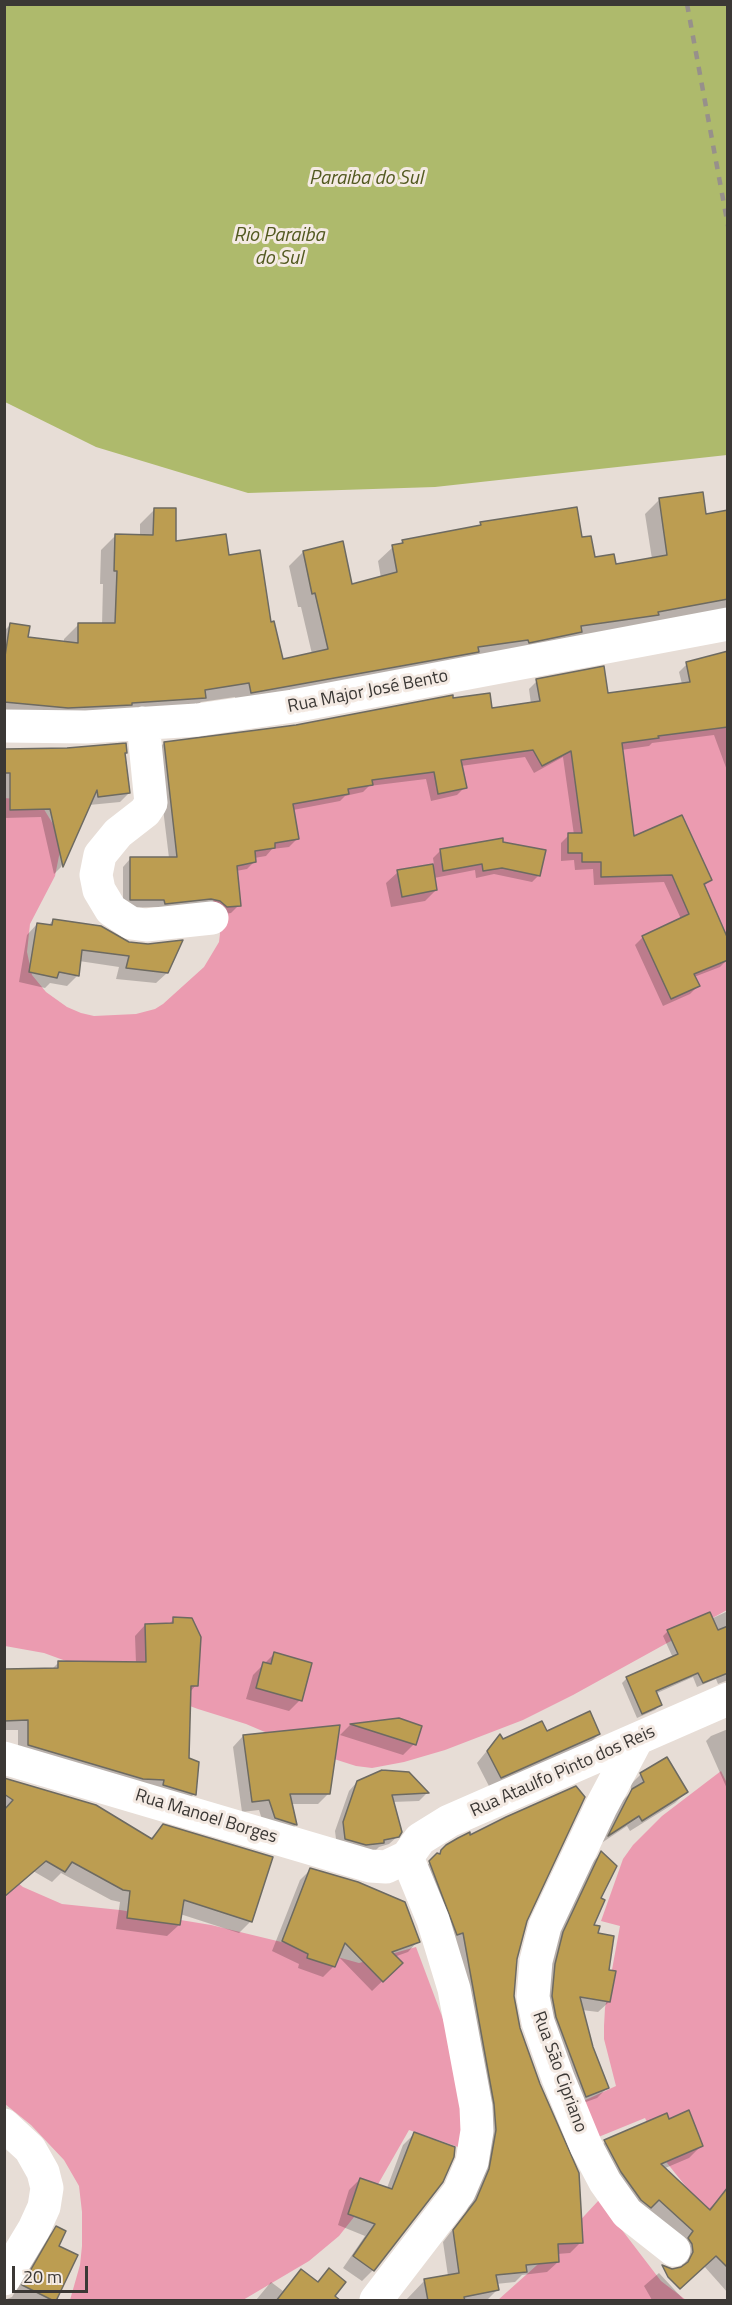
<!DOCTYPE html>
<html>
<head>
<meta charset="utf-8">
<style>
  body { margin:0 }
  #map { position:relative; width:732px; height:2305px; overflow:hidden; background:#e7ddd6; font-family:"Titillium Web",sans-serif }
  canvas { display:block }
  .frame { position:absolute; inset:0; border:6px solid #3b3835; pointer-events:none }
  .scale { position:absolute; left:12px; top:2266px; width:76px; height:27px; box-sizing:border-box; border:3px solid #3b3835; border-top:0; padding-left:8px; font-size:18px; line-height:21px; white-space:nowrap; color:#3b3835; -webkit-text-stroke:4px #f4eae3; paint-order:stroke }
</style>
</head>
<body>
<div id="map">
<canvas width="732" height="2305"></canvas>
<div class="frame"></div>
<div class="scale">20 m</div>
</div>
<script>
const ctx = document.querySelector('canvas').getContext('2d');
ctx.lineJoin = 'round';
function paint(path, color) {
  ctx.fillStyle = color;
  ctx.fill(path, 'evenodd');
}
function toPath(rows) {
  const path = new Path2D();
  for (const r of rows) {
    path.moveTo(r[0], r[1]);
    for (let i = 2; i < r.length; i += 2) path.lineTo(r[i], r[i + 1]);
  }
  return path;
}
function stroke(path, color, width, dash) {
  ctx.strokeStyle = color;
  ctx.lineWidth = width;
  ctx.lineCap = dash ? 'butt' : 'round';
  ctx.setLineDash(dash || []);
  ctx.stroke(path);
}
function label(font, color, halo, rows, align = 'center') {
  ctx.font = font + ' "Titillium Web",sans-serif';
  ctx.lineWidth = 6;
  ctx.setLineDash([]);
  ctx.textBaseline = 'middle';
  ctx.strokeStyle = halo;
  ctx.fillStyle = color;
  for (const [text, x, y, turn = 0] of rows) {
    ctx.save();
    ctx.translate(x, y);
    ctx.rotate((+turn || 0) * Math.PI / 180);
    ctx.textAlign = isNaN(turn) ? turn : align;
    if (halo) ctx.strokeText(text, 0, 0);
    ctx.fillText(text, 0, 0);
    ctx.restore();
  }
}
const green = toPath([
  [728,724,727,1610,573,1695,523,1720,445,1750,404,1762,372,1768,356,1766,312,1752,246,1724,198,1709,44,1653,5,1646,4,798,29,800,42,806,56,829,60,851,55,876,30,924,27,952,32,975,46,992,67,1007,81,1013,94,1016,136,1014,155,1009,163,1004,204,967,219,942,220,934,196,814,408,769,555,743],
  [721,1771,728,1785,727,2238,667,2163,645,2118,596,2138,579,2103,616,2086,604,2039,604,2026,605,2008,620,1926,601,1921,623,1859,633,1845,662,1816],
  [4,1872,23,1887,62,1904,120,1910,211,1925,298,1946,359,1963,416,1947,443,2019,461,2081,461,2148,409,2130,373,2193,339,2236,309,2261,243,2300,70,2300,80,2265,82,2246,82,2212,79,2186,64,2160,31,2125,5,2104],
  [599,2200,661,2281,686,2300,498,2300,546,2257]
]);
const water = toPath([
  [4,5,727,5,727,455,435,487,248,493,96,447,5,402]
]);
const shadow = toPath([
  [659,500,705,516,728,512,728,611,237,707,235,697,201,702,190,712,4,717,4,631,11,624,27,639,64,643,64,639,78,625,102,625,103,584,100,584,101,550,115,536,140,536,140,524,154,510,175,543,228,557,270,624,282,660,312,654,301,607,298,607,289,566,303,552,351,585,381,578,378,561,393,547,399,545,403,541,478,527,481,524,581,539,593,559,615,565,652,559,645,514],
  [728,653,728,773,714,735,652,743,649,746,621,750,633,838,710,880,704,886,728,959,720,967,694,977,698,986,690,994,663,1006,635,945,643,937,681,919,664,882,594,885,593,869,575,870,574,860,561,861,561,843,569,835,574,835,563,757,534,773,525,757,461,766,465,787,457,795,431,801,426,779,369,786,363,792,345,796,340,801,293,810,297,839,289,847,272,849,266,856,254,858,255,861,247,869,236,871,239,905,231,913,219,915,156,907,123,908,123,867,130,859,169,858,156,751,164,743,296,726,452,699,491,709,531,704,529,689,537,681,607,694,682,684,679,672,687,664],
  [125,745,123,754,129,793,120,802,89,805,61,867,54,874,41,817,4,818,4,748,6,751],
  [502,843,539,875,532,882,494,874,476,878,475,870,434,878,436,890,425,901,391,907,386,883,398,872,434,865,433,858,440,851],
  [53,920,167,973,156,983,116,979,119,967,79,961,78,975,67,986,50,983,45,988,19,982,27,935,37,924,48,926],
  [728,1611,728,1680,718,1684,716,1679,697,1687,693,1677,655,1694,660,1705,655,1710,637,1718,622,1683,627,1678,673,1658,663,1636,668,1631,711,1619],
  [174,1619,196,1685,190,1692,187,1759,194,1794,184,1805,18,1756,18,1730,4,1730,4,1671,51,1670,58,1663,136,1663,135,1636,145,1625,168,1625],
  [274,1654,300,1700,289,1711,246,1699,253,1675],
  [399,1720,414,1744,403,1755,340,1735,350,1725],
  [728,1729,728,1791,706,1741,711,1736],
  [546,1733,599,1734,588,1745,490,1788,477,1763,499,1736,502,1741],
  [243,1736,328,1794,318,1804,291,1804,296,1825,286,1835,265,1829,259,1810,242,1812,233,1747],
  [641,1774,686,1792,675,1803,630,1831,627,1826,600,1844,621,1802,632,1791,630,1785],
  [4,1779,150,1839,163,1826,251,1921,239,1933,180,1914,179,1925,167,1936,116,1929,120,1902,111,1900,61,1873,52,1882,33,1871,4,1897],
  [357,1782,427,1793,419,1801,392,1802,398,1836,389,1844,379,1847,375,1851,337,1847,335,1831,349,1791],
  [447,1846,525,1921,516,1959,513,1996,519,2029,581,2242,570,2253,557,2254,558,2262,547,2272,522,2275,515,2282,496,2284,497,2290,487,2300,406,2300,425,2280,448,2276,443,2242,466,2212,479,2181,419,1873],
  [601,1853,599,1899,592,1926,597,1934,607,1971,609,2002,598,2012,582,2010,592,2047,608,2087,597,2098,575,2106,546,2028,553,1945,591,1864],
  [310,1870,418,1941,408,1952,394,1957,401,1963,372,1991,338,1956,334,1966,323,1977,298,1968,299,1964,272,1951,300,1880],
  [668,2121,701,2146,689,2158,663,2169,708,2210,719,2199,728,2206,728,2293,704,2266,677,2275,682,2265,680,2256,647,2211,594,2153,605,2142],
  [414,2134,373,2270,362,2281,343,2268,365,2236,338,2225,349,2190,360,2179,387,2188,403,2145],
  [56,2228,57,2246,54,2300,4,2300,12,2297,46,2239],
  [301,2271,330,2300,256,2300,271,2282,283,2291],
  [659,2273,684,2300,652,2300,644,2286]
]);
const building = toPath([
  [703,492,706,514,728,510,728,599,658,612,659,615,581,626,582,632,529,643,528,640,478,647,479,652,251,693,249,683,205,690,206,698,132,703,132,705,68,708,4,702,4,663,10,623,30,626,28,637,78,643,78,623,115,623,117,571,114,571,115,534,153,535,154,508,176,508,176,541,226,534,229,555,260,550,271,622,274,621,283,659,328,649,315,593,312,594,303,551,343,541,352,584,397,572,392,545,403,543,402,540,481,525,480,522,577,507,582,537,591,536,595,557,614,554,616,564,667,555,659,498,703,492],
  [728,651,728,727,658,736,659,738,622,743,634,836,682,815,712,880,704,884,728,939,728,960,694,974,700,986,671,999,642,936,689,914,672,875,601,877,601,862,582,862,582,853,568,853,568,833,582,833,571,751,542,766,533,750,461,760,467,788,438,794,434,772,372,780,373,785,348,789,349,794,293,804,299,839,275,843,275,848,255,851,256,862,237,866,241,906,227,907,220,901,211,899,165,904,164,900,130,900,130,857,177,857,164,742,296,725,453,695,453,698,490,693,492,708,540,701,536,679,604,666,608,693,690,682,686,662,728,651],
  [126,743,127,753,125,753,130,793,98,797,97,790,63,867,50,809,10,810,10,773,4,773,4,749,67,748,126,743],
  [503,838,503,842,546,850,540,876,502,868,483,871,482,864,443,871,440,849,503,838],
  [433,864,437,890,402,897,397,870,433,864],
  [53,919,101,926,129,942,148,944,183,940,168,973,126,968,129,956,82,950,79,976,59,972,57,978,29,972,37,923,52,925,53,919],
  [710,1612,718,1630,728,1626,728,1673,703,1683,698,1673,656,1691,662,1705,642,1714,626,1677,678,1654,667,1630,710,1612],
  [173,1617,192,1618,201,1637,198,1686,191,1686,189,1758,199,1762,196,1795,163,1785,164,1780,143,1779,28,1745,28,1720,4,1721,4,1669,58,1668,58,1661,146,1662,145,1624,173,1623,173,1617],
  [274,1652,312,1663,302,1701,256,1688,263,1662,271,1664,274,1652],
  [590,1711,600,1734,501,1778,487,1751,500,1734,503,1739,542,1721,547,1731,590,1711],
  [399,1718,422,1726,416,1745,350,1724,399,1718],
  [340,1725,330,1794,290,1794,297,1825,275,1818,269,1800,252,1802,243,1735,340,1725],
  [667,1757,688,1792,642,1821,639,1816,608,1836,632,1789,644,1782,640,1773,667,1757],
  [382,1770,409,1772,429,1793,392,1795,402,1832,399,1837,384,1840,384,1843,366,1845,345,1839,343,1822,357,1781,382,1770],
  [4,1778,96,1805,152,1839,163,1824,273,1857,252,1922,184,1900,180,1925,127,1918,130,1891,123,1890,72,1862,65,1872,46,1861,4,1897,4,1810,13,1800,4,1794,4,1778],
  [576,1786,585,1797,527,1921,517,1959,514,1996,520,2028,540,2084,579,2173,583,2243,558,2244,559,2262,526,2265,527,2272,496,2275,499,2290,464,2297,465,2301,428,2301,424,2279,459,2273,453,2230,476,2200,489,2169,496,2130,494,2104,463,1933,457,1935,429,1861,437,1853,440,1854,441,1850,446,1845,458,1838,470,1832,470,1835,506,1817,576,1786],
  [601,1851,617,1866,601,1898,605,1900,594,1925,600,1926,598,1933,614,1936,609,1970,616,1971,610,2002,580,1997,593,2047,609,2088,586,2097,556,2017,552,1996,555,1964,563,1932,601,1851],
  [310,1868,358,1882,405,1902,420,1942,392,1952,403,1963,383,1982,345,1943,335,1967,307,1958,308,1954,282,1941,310,1868],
  [689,2110,703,2146,661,2164,710,2210,728,2187,728,2268,716,2256,680,2289,668,2277,662,2265,672,2269,681,2267,688,2262,693,2252,692,2244,688,2238,693,2231,659,2200,651,2208,641,2200,621,2172,604,2140,667,2113,669,2119,689,2110],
  [414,2132,455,2147,454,2157,443,2182,374,2271,353,2256,375,2224,348,2214,360,2178,392,2189,414,2132],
  [56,2226,66,2231,59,2246,78,2255,56,2301,54,2301,22,2285,56,2226],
  [329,2268,346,2282,335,2296,341,2301,276,2301,301,2269,318,2282,329,2268]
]);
const minor = toPath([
  [143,723,151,803,145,812,118,833,100,855,96,875,99,890,111,910,131,923,146,925,212,918],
  [4,726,86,727,197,720,293,706,728,624],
  [637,1739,601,1807,545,1926,536,1961,533,1997,538,2022,558,2078,586,2146,605,2182,627,2213,674,2250],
  [4,1758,370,1866,386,1867,407,1857,420,1839,449,1821,728,1699],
  [4,2125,30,2149,43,2172,47,2188,44,2207,34,2229,4,2279],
  [376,2300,459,2192,472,2162,477,2131,476,2107,454,1989,433,1920,407,1857]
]);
const rail = toPath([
  [687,4,728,226]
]);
const streetNames = [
  ["Rua Major José Bento",368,692,-11],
  ["Rua Ataulfo Pinto dos Reis",563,1772,-24],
  ["Rua Manoel Borges",206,1817,17],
  ["Rua São Cipriano",559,2072,70]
];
const waterNames = [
  ["Paraiba do Sul",366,179],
  ["Rio Paraiba",279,236],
  ["do Sul",279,259]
];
paint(green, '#eb9bb0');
paint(water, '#aeba6c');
paint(shadow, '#0003');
paint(building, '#bc9d51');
stroke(building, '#6d6a61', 1.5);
stroke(minor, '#fff', 33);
stroke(rail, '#97908b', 4.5, [8, 8]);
label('18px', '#3b3835', '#f4eae3', streetNames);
label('italic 20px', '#525920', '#f4eae3', waterNames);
</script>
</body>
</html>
